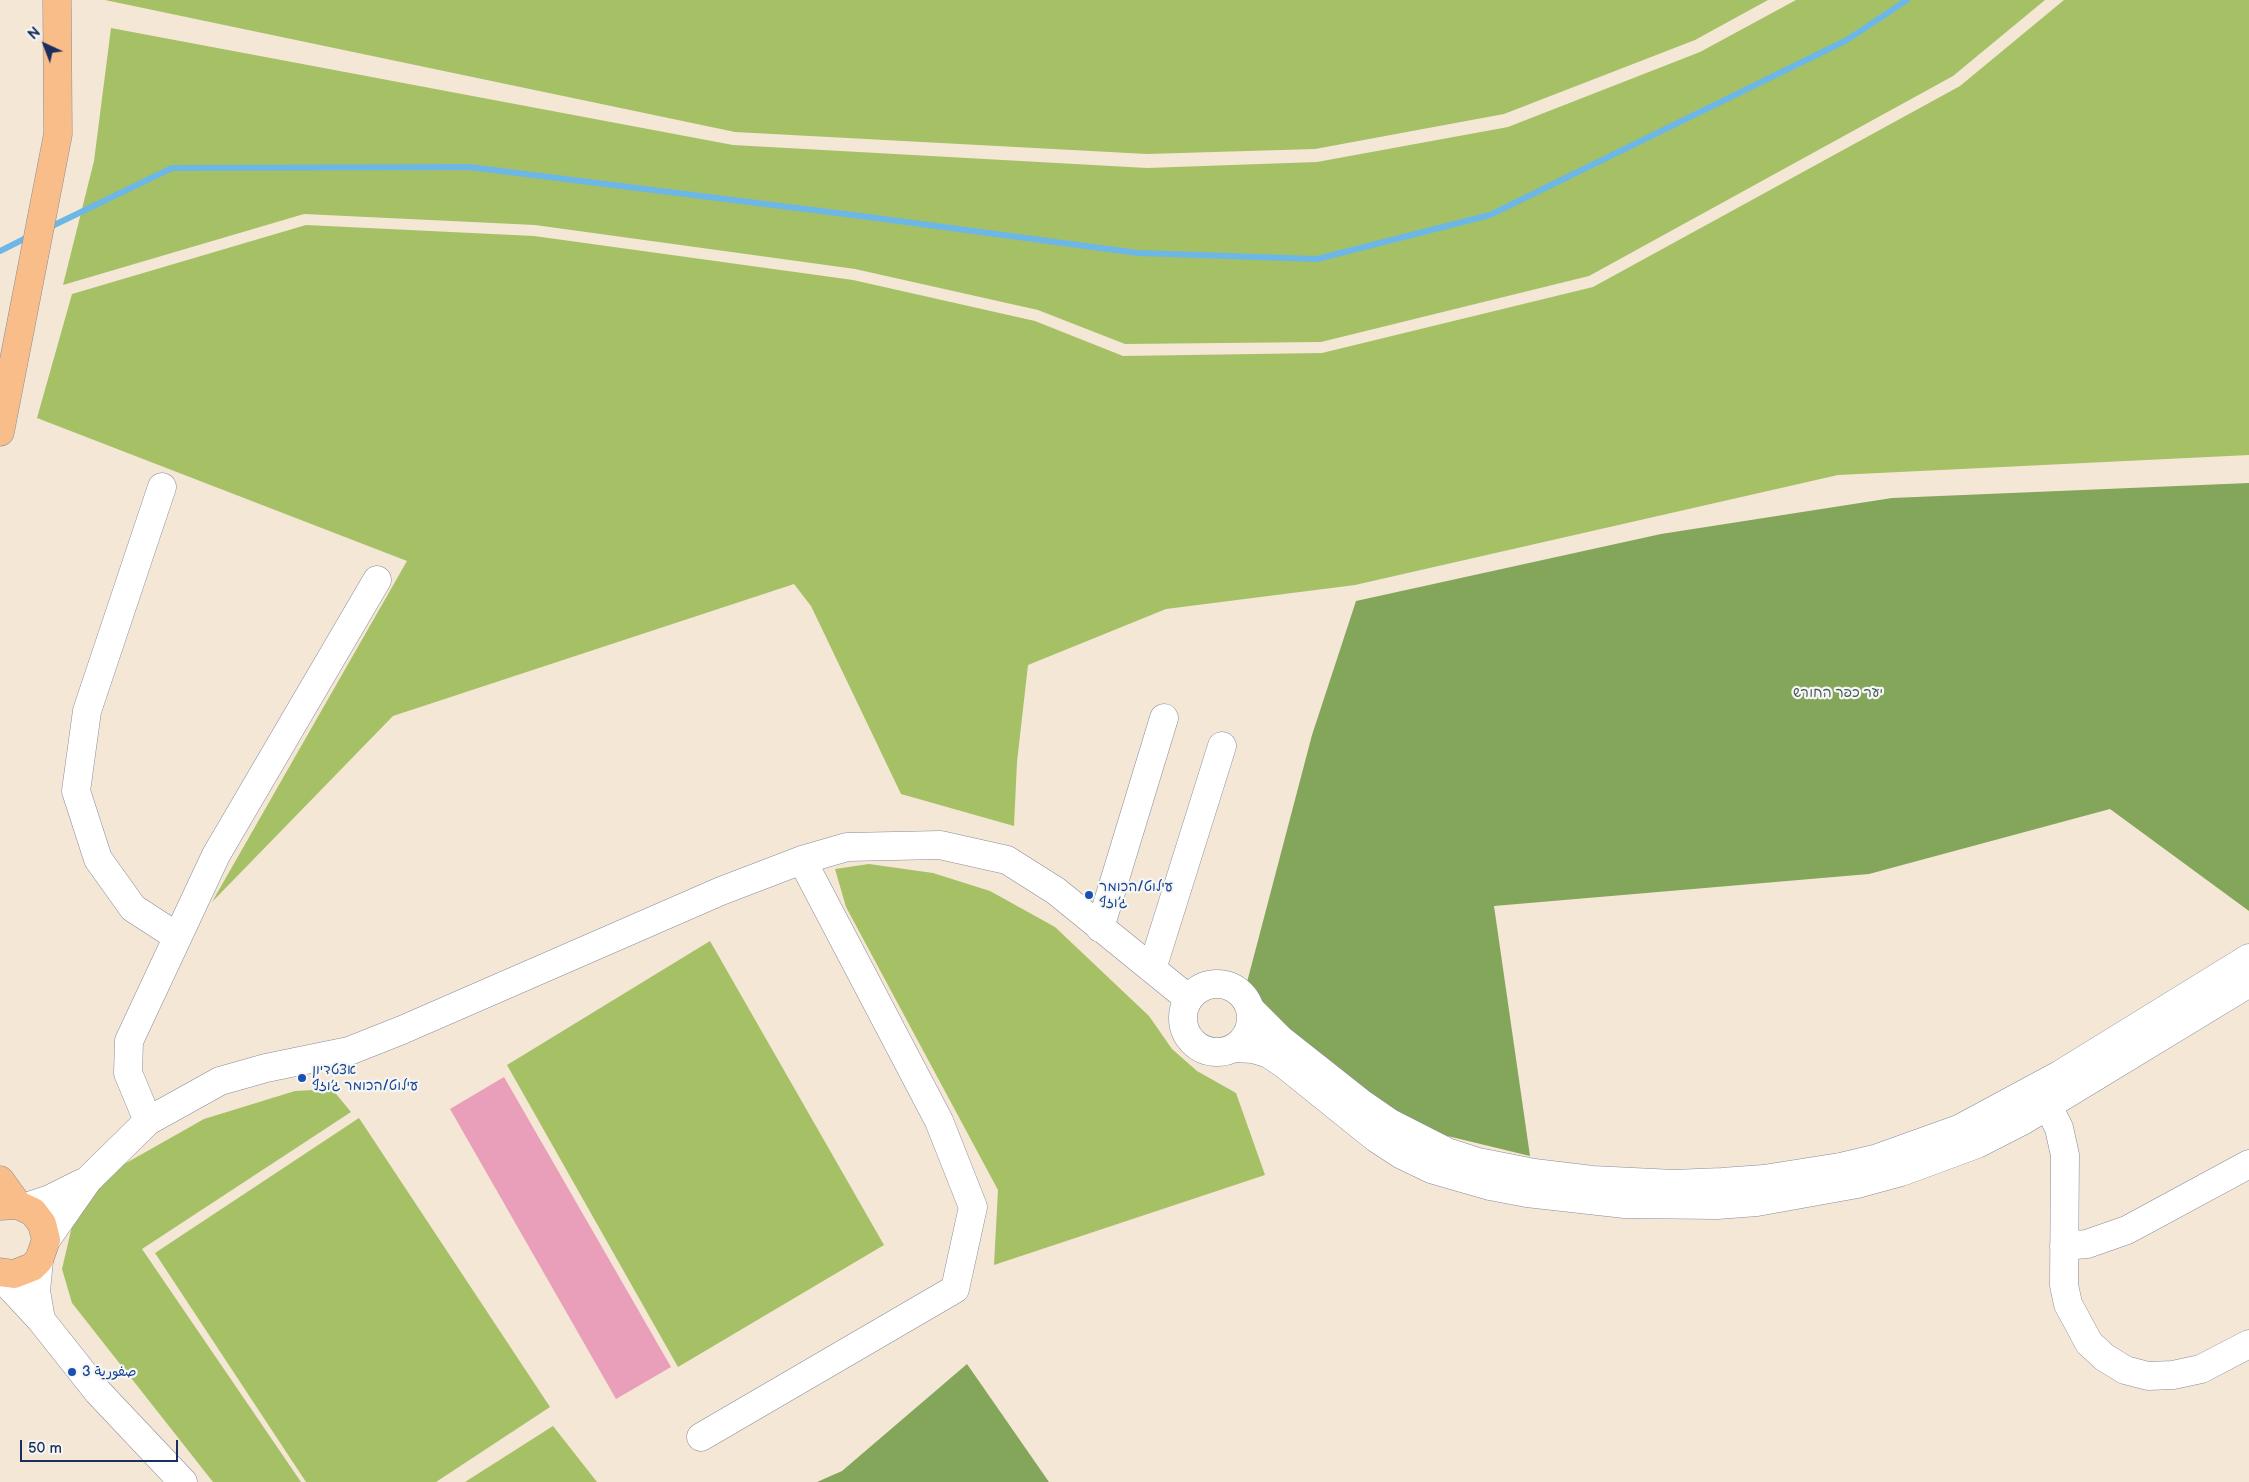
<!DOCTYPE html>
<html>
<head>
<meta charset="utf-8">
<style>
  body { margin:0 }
  #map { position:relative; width:2249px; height:1482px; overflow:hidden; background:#f4e7d5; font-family:"Balsamiq Sans",sans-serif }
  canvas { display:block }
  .north { position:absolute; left:20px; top:20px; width:50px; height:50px; -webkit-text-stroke:4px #f6f6f2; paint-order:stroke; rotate:317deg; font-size:14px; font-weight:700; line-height:20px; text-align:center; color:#1b2f5e }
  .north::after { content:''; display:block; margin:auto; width:18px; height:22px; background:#1b2f5e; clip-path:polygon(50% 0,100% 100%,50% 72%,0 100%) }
  .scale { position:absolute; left:20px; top:1440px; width:158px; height:22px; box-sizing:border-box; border:2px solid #1b2f5e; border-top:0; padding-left:6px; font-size:15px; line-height:18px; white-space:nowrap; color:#1b2f5e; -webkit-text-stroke:4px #f6f6f2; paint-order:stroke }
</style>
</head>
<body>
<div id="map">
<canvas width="2249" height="1482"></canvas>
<div class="north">N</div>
<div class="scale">50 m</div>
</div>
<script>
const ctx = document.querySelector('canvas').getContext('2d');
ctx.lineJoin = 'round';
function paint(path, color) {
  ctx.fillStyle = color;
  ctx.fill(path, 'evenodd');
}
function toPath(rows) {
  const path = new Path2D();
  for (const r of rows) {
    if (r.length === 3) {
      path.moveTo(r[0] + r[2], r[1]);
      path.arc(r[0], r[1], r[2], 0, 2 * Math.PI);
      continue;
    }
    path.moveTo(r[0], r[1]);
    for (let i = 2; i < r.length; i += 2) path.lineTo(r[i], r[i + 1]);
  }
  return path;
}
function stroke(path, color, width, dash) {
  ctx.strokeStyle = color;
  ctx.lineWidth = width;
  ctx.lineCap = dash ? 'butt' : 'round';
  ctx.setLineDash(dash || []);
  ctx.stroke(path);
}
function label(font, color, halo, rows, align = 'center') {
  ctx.font = font + ' "Balsamiq Sans","Playpen Sans Arabic","Playpen Sans Hebrew",sans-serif';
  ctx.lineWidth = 4.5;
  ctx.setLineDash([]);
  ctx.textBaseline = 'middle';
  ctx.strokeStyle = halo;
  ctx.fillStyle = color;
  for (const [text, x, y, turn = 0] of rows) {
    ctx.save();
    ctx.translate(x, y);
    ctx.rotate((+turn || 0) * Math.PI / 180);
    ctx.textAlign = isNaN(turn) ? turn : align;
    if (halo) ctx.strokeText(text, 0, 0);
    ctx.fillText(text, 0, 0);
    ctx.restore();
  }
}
const green = toPath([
  [105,0,1768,0,1695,40,1504,114,1315,149,1147,154,735,132],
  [1796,0,2045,0,1953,76,1589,276,1321,342,1125,344,1038,310,855,269,535,225,304,214,63,285,94,161,111,28,733,145,1147,168,1317,162,1508,127,1700,52],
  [2064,0,2249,0,2249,455,1838,475,1355,585,1166,609,1028,665,1017,762,1014,826,901,794,811,606,794,584,393,716,212,902,407,561,37,418,72,294,306,225,534,236,853,280,1035,321,1123,356,1322,353,1593,287,1960,86],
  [869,864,933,873,990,891,1055,927,1149,1016,1172,1049,1197,1071,1236,1093,1265,1175,994,1265,998,1190,846,907,835,869],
  [710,941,884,1245,678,1367,507,1065],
  [332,1089,351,1112,142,1249,301,1482,213,1482,72,1303,62,1269,73,1222,105,1175,204,1119,295,1091],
  [359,1118,550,1407,436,1482,306,1482,155,1253],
  [553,1426,597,1482,465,1482]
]);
const forest = toPath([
  [2249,483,2249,911,2110,809,1869,874,1494,906,1530,1156,1431,1132,1372,1098,1241,1005,1312,735,1356,601,1661,534,1892,498],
  [967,1364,1049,1482,817,1482,842,1471]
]);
const stream = toPath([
  [48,228,172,168,469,167,861,216,1138,253,1317,259,1490,215,1847,40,1907,0],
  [0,251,30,236]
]);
const building = toPath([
  [504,1077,671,1367,616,1399,450,1109]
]);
const minor = toPath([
  [162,487,87,711,76,791,98,859,133,908,176,936],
  [1100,928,1164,718],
  [1152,969,1222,746],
  [1217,1018,34],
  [1250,1009,1280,1039,1361,1103,1390,1123,1447,1152,1478,1162,1534,1173,1592,1180,1674,1184,1722,1182,1764,1179,1840,1167,1878,1158,1959,1129,2061,1074,2249,958],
  [1234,1048,1253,1049,1269,1054,1284,1064,1376,1138,1402,1155,1431,1169,1490,1186,1527,1193,1625,1204,1717,1205,1757,1202,1857,1184,1901,1172,1977,1144,2022,1121,2249,983],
  [2040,1090,2059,1128,2065,1155,2064,1285,2068,1304,2089,1343,2104,1357,2125,1370,2148,1376,2173,1375,2201,1369,2249,1344],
  [148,1121,128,1073,129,1041,216,855,377,580],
  [26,1207,50,1199,82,1183],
  [46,1240,88,1180,148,1121,220,1081,266,1068,349,1051,402,1030,721,891,802,860,847,847,940,845,1007,860,1056,891,1189,999],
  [2064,1246,2087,1244,2127,1230,2249,1164],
  [39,1260,36,1291,41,1320],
  [0,1276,41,1320,98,1392,183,1482],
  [701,1437,955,1289,973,1207,939,1121,802,860]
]);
const major = toPath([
  [0,432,58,134,57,0],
  [0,1180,18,1205],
  [0,1206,18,1205,33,1212,42,1224,46,1240,39,1260,32,1267,14,1274,0,1272]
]);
const markers = [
  [1089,895,5,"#1a4fb4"],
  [302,1078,5,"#1a4fb4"],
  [72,1372,5,"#1a4fb4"]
];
const parkNames = [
  ["יער כפר החורש",1838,693]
];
const transitNames = [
  ["עילוט/הכומר",1099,887],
  ["ג׳וזף",1099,903],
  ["אצטדיון",312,1070],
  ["עילוט/הכומר ג׳וזף",312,1086],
  ["صفورية 3",82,1372]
];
paint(green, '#a6c066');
paint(forest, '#84a65b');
stroke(stream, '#6db7e6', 6);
paint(building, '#e99eb9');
stroke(minor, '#888b9a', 29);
stroke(major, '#888b9a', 29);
stroke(minor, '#fff', 28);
stroke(major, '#f8bd89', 28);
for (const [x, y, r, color] of markers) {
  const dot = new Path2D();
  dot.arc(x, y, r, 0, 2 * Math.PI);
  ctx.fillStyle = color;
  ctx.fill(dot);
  stroke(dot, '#f6f6f2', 2);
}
label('14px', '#455a60', '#f6f6f2', parkNames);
label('14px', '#164399', '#f6f6f2', transitNames, 'left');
</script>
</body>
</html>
